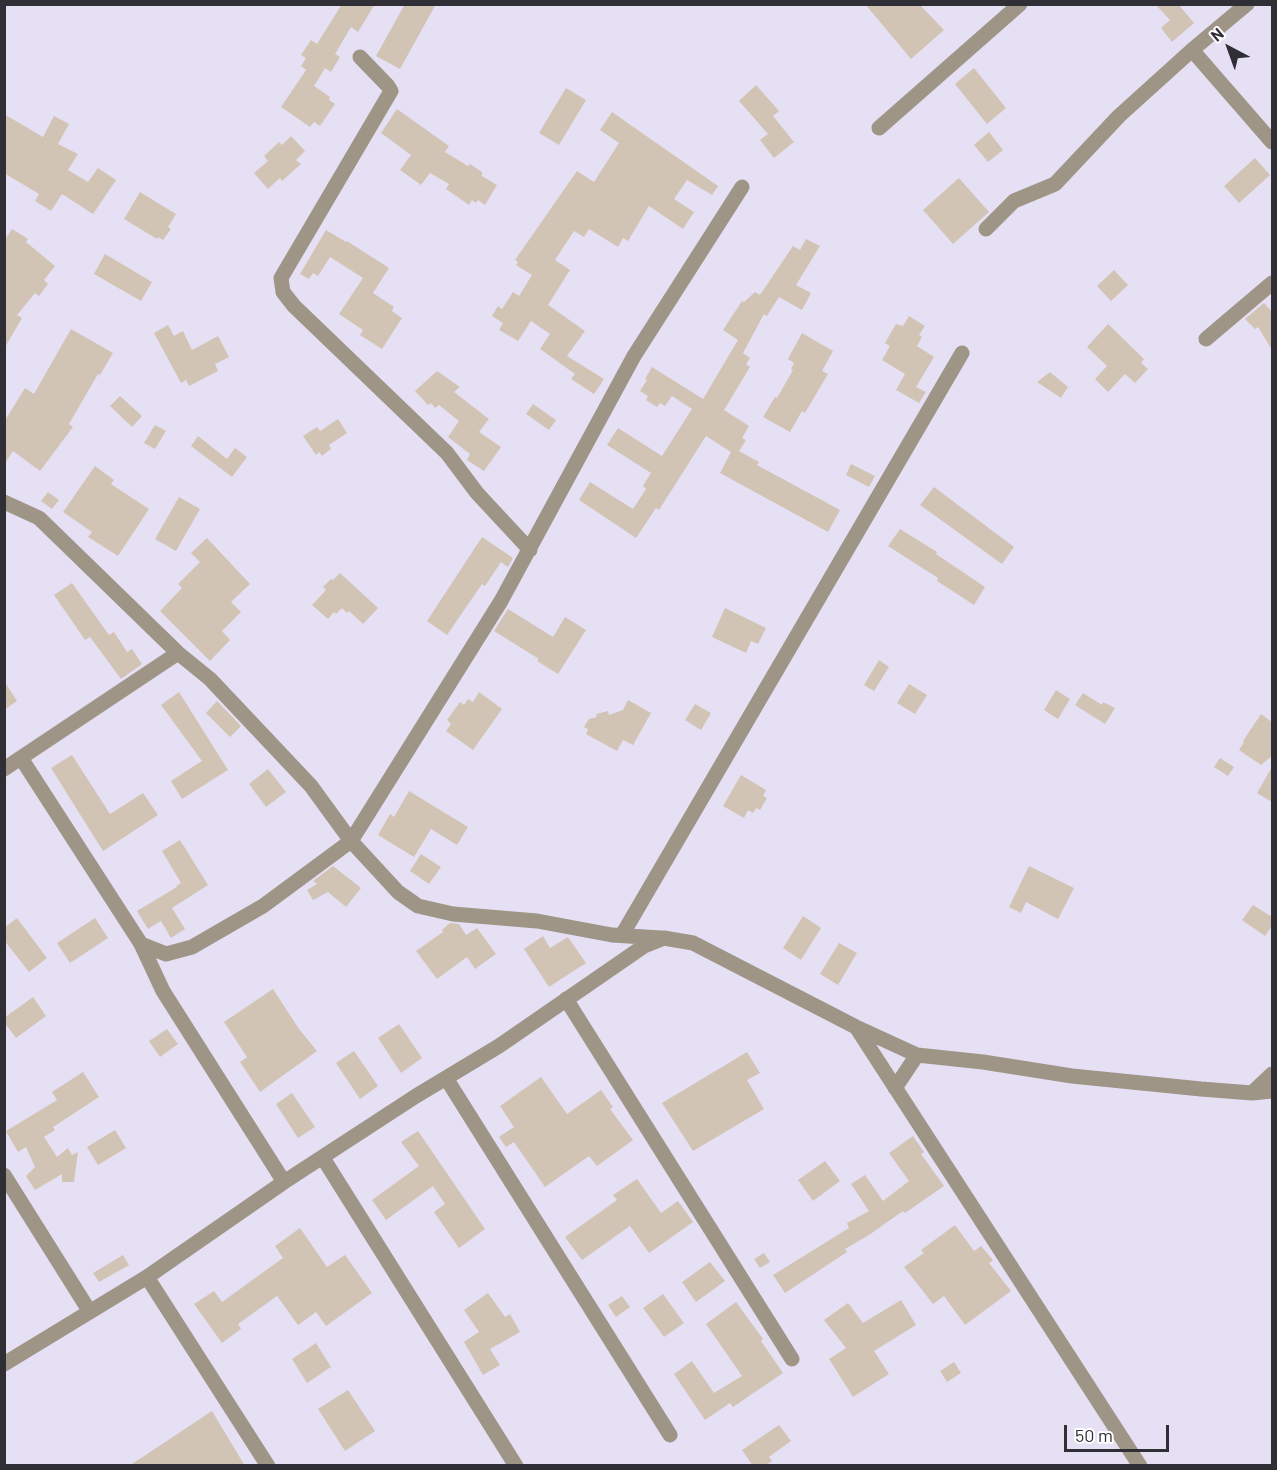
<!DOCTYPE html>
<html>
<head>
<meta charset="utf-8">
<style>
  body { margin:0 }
  #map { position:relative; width:1277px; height:1470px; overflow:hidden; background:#e5e0f4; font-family:Barlow,sans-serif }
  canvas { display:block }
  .frame { position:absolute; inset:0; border:6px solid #312f36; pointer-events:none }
  .north { position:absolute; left:1199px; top:18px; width:60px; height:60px; -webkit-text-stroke:4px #fff; paint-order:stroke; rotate:319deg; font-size:16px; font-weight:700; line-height:24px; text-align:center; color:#312f36 }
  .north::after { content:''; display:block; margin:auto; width:21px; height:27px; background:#312f36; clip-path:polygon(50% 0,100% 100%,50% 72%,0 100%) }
  .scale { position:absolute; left:1064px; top:1425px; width:105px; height:27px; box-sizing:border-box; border:3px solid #312f36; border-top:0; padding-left:8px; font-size:18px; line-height:21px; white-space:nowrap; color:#312f36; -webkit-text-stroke:4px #fff; paint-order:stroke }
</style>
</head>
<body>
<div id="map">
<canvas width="1277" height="1470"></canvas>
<div class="frame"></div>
<div class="north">N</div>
<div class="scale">50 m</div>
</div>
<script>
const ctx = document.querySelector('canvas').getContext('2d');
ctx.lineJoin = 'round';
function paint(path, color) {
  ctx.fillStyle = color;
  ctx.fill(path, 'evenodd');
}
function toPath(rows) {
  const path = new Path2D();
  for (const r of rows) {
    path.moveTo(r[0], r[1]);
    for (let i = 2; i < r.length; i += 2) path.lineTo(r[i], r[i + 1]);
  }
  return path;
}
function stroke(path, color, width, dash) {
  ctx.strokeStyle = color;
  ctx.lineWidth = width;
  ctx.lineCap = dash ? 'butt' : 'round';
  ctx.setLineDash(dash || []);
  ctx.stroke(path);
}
const building = toPath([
  [342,4,375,4,358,32,351,27,335,54,340,57,331,72,325,68,314,86,330,97,329,100,335,104,320,126,314,122,310,127,281,107,306,70,301,66,306,58,301,55,311,40,317,44],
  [405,4,436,4,400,69,376,56],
  [865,4,919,4,944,30,911,59],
  [1155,4,1178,4,1194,23,1172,42,1161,28,1170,20],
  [974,68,1006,108,987,124,955,84],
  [756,85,779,111,773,116,794,142,774,158,760,140,768,134,739,101],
  [566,88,586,100,559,145,539,133],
  [397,109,449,146,445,152,468,166,470,164,482,172,482,176,497,185,485,205,478,200,476,203,472,200,469,205,446,189,449,184,430,173,421,185,400,170,411,155,381,133],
  [612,112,718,186,712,195,687,180,674,199,694,212,683,229,649,206,628,241,623,238,618,247,589,229,584,237,574,231,555,260,570,270,548,305,585,331,567,356,604,379,594,394,571,379,575,374,540,349,550,334,531,321,518,341,499,330,503,323,492,316,498,306,502,309,513,292,519,296,532,275,516,265,518,262,515,260,577,171,594,182,619,143,600,130],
  [4,114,43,137,54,116,69,124,58,144,78,154,68,170,88,182,98,168,116,180,93,214,62,194,51,211,35,201,39,194,4,173],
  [989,132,1003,150,988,162,974,145],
  [291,136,305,151,296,160,301,164,282,181,280,178,268,189,254,173,268,161,264,156,279,142,282,145],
  [1255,158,1270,175,1239,203,1224,186],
  [959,178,989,212,953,244,923,210],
  [140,192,176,214,168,227,171,229,163,240,158,237,157,239,124,219],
  [12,229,28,239,26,242,55,266,44,280,48,284,39,296,35,293,17,315,22,318,4,349,4,241],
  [326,230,346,242,347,241,389,268,373,293,394,307,392,311,402,318,382,349,360,335,363,330,339,314,363,278,330,257,318,276,313,273,309,279,300,274],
  [806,239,820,246,796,285,811,293,802,310,779,297,767,316,764,314,743,353,750,358,746,364,750,367,724,410,749,426,742,438,746,440,739,451,759,462,757,465,840,510,828,532,720,473,731,452,706,436,659,510,656,508,636,538,579,500,590,482,633,509,646,489,643,486,651,473,607,445,618,428,662,456,692,409,672,396,665,406,660,403,657,407,646,400,648,396,640,391,647,380,645,379,652,367,703,399,738,340,723,330,742,301,744,302,755,292,760,295,793,246,800,250],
  [105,254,152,282,141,301,94,274],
  [1114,270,1128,285,1111,301,1097,286],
  [1264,303,1272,312,1272,350,1258,327,1255,329,1245,319],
  [909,316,925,326,919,335,922,337,917,346,934,357,916,387,926,392,919,403,896,390,905,374,882,360,890,346,885,343,896,324,903,326],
  [1108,324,1144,359,1141,363,1148,369,1135,383,1125,374,1108,392,1095,379,1107,366,1087,347],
  [168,325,174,336,183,331,192,350,218,336,229,357,215,364,218,371,189,386,186,380,181,383,154,333],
  [71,329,113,353,100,375,98,374,69,424,73,427,40,471,13,451,4,465,4,422,25,388,34,394],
  [802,333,833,351,822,371,828,374,805,413,802,411,790,432,763,417,775,397,777,398,793,370,791,369,794,363,788,359],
  [437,371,460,387,454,392,489,419,479,432,501,447,484,471,467,460,470,454,448,437,459,421,439,405,435,408,431,403,428,405,415,391],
  [1050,372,1068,387,1061,398,1037,382],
  [120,396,142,416,132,427,110,406],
  [533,404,556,420,549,430,526,414],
  [338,419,347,433,329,445,331,449,322,456,319,452,316,455,303,436,317,427,320,431],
  [155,425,166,431,155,449,144,443],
  [198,436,227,459,235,448,247,457,232,477,191,446],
  [851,464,875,476,869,487,846,475],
  [95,466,114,480,111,484,149,509,118,556,88,537,92,532,63,512],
  [934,487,1014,547,1002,564,920,505],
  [48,492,59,500,52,509,41,501],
  [179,497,200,509,176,551,155,539],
  [900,529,937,552,936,554,985,587,974,605,937,581,938,578,888,546],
  [482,537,513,558,508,567,501,562,485,586,482,584,447,635,427,621],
  [207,538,250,584,231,602,241,612,222,631,230,640,210,661,160,611,182,588,178,584,200,562,191,553],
  [340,573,378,608,363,624,349,611,347,613,342,608,336,614,334,612,328,619,312,605,326,590,323,587,331,579,333,580],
  [72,583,109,635,114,632,127,652,132,649,142,664,121,679,90,637,85,640,54,595],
  [725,608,766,628,758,644,751,641,746,653,712,637],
  [508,609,553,637,565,617,586,630,558,674,537,661,539,659,494,631],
  [879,660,889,667,874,691,864,685],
  [4,681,17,701,4,710],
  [909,684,927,695,915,714,897,703],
  [1056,690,1070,699,1058,719,1044,710],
  [179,692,228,770,182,799,171,781,202,761,161,705],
  [479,692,502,709,473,750,446,731,451,724,447,720,460,702,464,705,468,699,473,702],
  [1083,693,1102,705,1103,702,1115,708,1105,724,1075,705],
  [628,700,651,713,633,745,623,740,617,751,586,734,588,729,584,727,589,719,597,717,596,714,608,711,609,715,623,710],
  [217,701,241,726,230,737,206,713],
  [695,704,711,713,701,730,685,720],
  [1261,714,1272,722,1272,756,1261,765,1239,750,1244,742,1243,741],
  [72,755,110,814,143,793,158,815,103,851,51,768],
  [1220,758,1234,767,1228,776,1214,767],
  [1272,767,1272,802,1257,793],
  [268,769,286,792,266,807,249,784],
  [741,775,766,790,763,796,767,798,760,810,756,808,753,813,748,810,744,818,723,806],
  [409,791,468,827,457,845,431,829,414,857,378,835,390,814,394,817],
  [180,840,208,885,172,908,185,929,171,938,161,921,148,929,137,911,177,887,176,886,181,883,162,851],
  [421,854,441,867,429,884,410,871],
  [333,866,361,888,346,907,328,892,313,900,307,890,317,884,313,881],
  [1029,866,1074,888,1058,919,1026,902,1021,913,1009,907],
  [1253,905,1272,917,1272,926,1265,936,1242,920],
  [803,916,821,928,801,960,783,948],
  [17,918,47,958,29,972,4,940,4,928],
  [95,918,108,938,70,963,57,943],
  [450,923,459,924,466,935,477,928,496,954,475,969,467,957,437,979,416,951,443,932,442,930],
  [543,936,550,948,568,937,586,963,549,987,524,949],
  [839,943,857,953,838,985,820,974],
  [273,989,299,1029,317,1051,260,1092,240,1062,247,1057,224,1022],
  [33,997,46,1016,16,1038,4,1022,4,1018],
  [399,1024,422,1058,401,1073,378,1038],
  [167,1029,178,1044,160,1057,149,1041],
  [354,1051,378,1086,360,1099,336,1063],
  [747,1052,760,1073,747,1080,764,1109,693,1151,662,1103],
  [83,1072,99,1097,53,1127,55,1130,44,1137,57,1157,68,1148,72,1155,78,1152,74,1182,62,1182,62,1174,35,1190,26,1176,35,1167,26,1147,18,1152,6,1131,57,1100,52,1092],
  [541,1077,567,1114,601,1090,613,1107,610,1109,633,1140,597,1166,589,1156,545,1187,514,1142,506,1147,499,1137,514,1127,500,1106],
  [292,1093,315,1127,298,1138,276,1104],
  [115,1130,126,1148,98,1165,87,1147],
  [418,1131,485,1229,459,1248,434,1212,445,1204,433,1186,386,1220,372,1200,419,1166,401,1142],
  [913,1136,924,1152,921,1154,944,1186,905,1213,903,1211,869,1235,845,1249,847,1252,785,1293,773,1275,849,1228,847,1223,869,1211,851,1184,865,1175,883,1201,909,1181,889,1153],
  [825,1161,840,1181,813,1201,798,1180],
  [637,1179,661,1213,678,1201,693,1222,649,1253,630,1226,582,1260,565,1237,617,1200,613,1195],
  [955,1225,974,1251,981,1246,993,1260,989,1263,1011,1291,965,1325,944,1296,933,1304,904,1267,924,1253,921,1250],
  [300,1228,327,1267,345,1255,372,1293,326,1326,316,1312,298,1325,277,1296,238,1324,241,1329,222,1343,194,1304,214,1291,222,1302,283,1258,275,1246],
  [764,1253,770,1262,760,1268,754,1259],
  [123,1255,129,1265,99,1282,93,1273],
  [710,1262,725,1281,696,1302,682,1282],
  [488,1293,505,1317,510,1314,520,1332,490,1349,500,1365,483,1375,464,1342,479,1332,464,1310],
  [663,1294,684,1323,664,1337,643,1308],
  [622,1296,630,1307,616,1317,608,1305],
  [901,1300,916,1325,874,1351,889,1374,853,1397,829,1359,846,1348,824,1320,848,1303,863,1323],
  [736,1302,763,1339,761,1341,783,1373,733,1407,730,1403,705,1420,674,1374,692,1361,714,1393,742,1376,706,1324],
  [316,1343,331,1367,307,1383,292,1359],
  [954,1362,961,1373,947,1382,940,1371],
  [348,1390,375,1431,345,1451,318,1409],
  [212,1411,245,1466,129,1466],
  [779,1425,791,1441,769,1457,772,1461,765,1466,753,1466,742,1450]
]);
const minor = toPath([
  [1192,50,1272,142],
  [360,57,388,86,391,91,281,278,283,292,294,306,447,453,477,493,530,550],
  [879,128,1020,4],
  [986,229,1014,201,1055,184,1119,116,1192,50,1247,4],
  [1206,339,1272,283],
  [4,502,39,518,178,653,210,679,311,786,351,841,398,892,418,906,453,914,537,921,612,935,661,938],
  [21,758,141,944,163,991,284,1182],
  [4,769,178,653],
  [622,935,962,353],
  [141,944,166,954,192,947,263,906,351,841,501,601,634,356,742,187],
  [566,999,792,1359],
  [856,1027,1140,1466],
  [446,1078,670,1435],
  [895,1088,917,1055],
  [1252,1093,1272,1074],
  [323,1158,516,1466],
  [4,1175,90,1312],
  [147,1277,268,1466],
  [4,1364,147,1277,284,1182,416,1096,499,1046,644,946,664,938,693,943,856,1027,917,1055,983,1062,1072,1076,1201,1089,1252,1093,1272,1091]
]);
paint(building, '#d2c4b4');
stroke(minor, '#9f9587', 15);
</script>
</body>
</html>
